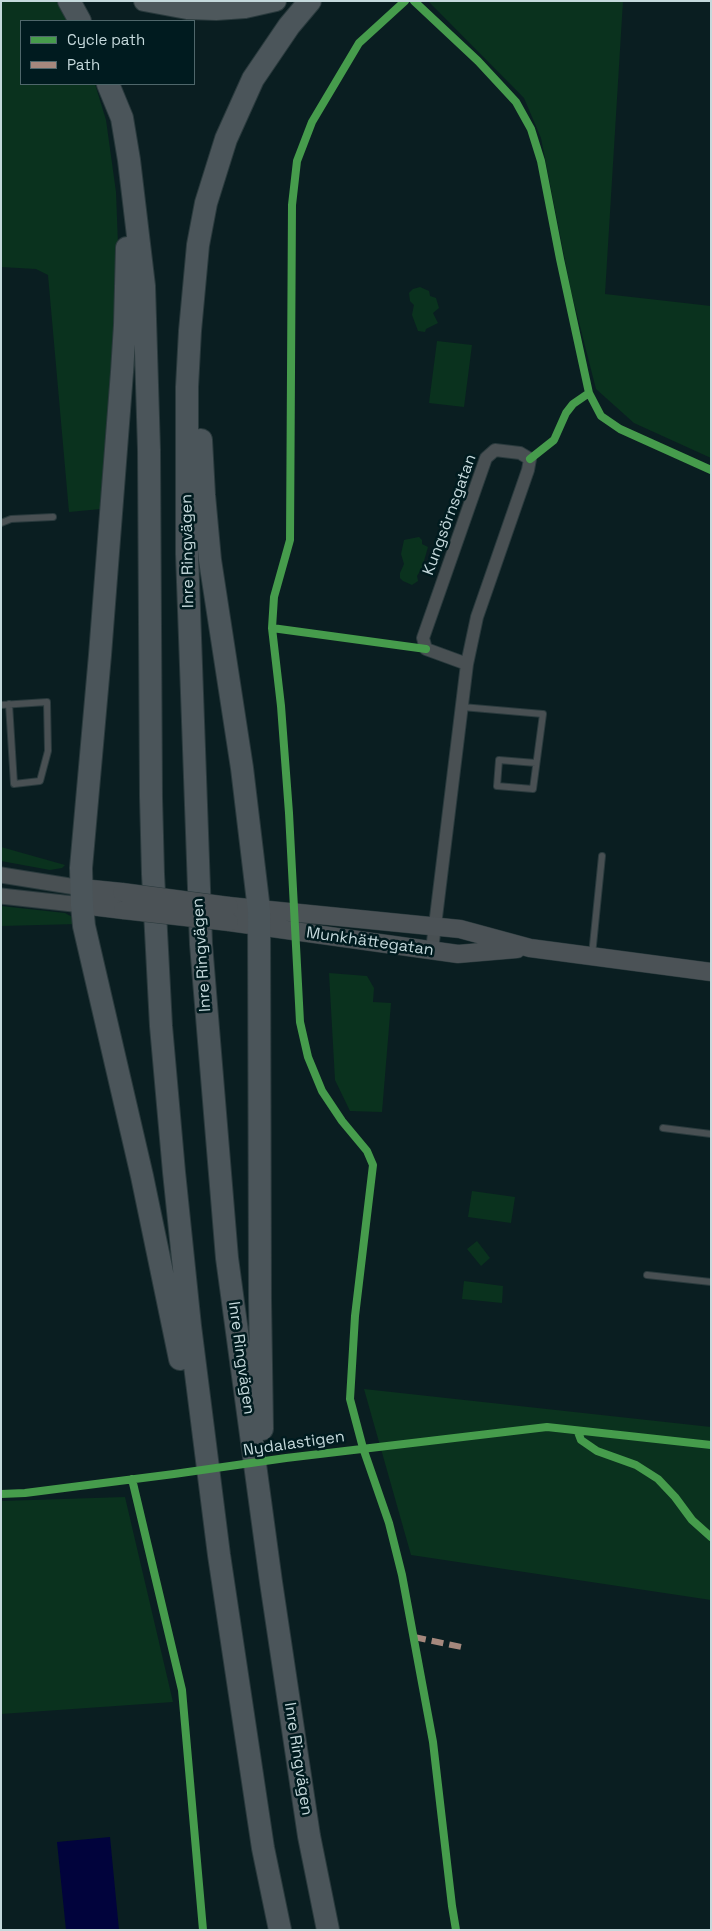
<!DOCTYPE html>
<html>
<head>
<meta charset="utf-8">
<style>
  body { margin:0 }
  #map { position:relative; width:712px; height:1931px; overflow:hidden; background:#0a1e21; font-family:"Space Grotesk",sans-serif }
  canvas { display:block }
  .frame { position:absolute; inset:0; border:2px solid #c5d9dc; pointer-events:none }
  .legend { position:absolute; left:20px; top:20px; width:175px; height:65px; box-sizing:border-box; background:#001b1f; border:1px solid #4f676b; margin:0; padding:6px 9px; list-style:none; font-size:15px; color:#c5d9dc }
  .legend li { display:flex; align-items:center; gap:10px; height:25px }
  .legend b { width:25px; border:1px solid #4f676b }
</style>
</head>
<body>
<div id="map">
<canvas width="712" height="1931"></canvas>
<div class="frame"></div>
<ul class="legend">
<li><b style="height:6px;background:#469c4c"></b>Cycle path</li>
<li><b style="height:6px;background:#a5887d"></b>Path</li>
</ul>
</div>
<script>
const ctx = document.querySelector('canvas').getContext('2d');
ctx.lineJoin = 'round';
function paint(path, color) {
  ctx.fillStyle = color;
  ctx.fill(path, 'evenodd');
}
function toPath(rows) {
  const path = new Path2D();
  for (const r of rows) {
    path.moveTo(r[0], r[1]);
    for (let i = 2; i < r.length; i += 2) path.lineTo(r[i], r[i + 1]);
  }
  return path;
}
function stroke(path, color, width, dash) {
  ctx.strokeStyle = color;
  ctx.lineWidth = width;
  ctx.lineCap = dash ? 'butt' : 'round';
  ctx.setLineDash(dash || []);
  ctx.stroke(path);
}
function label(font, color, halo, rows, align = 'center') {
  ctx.font = font + ' "Space Grotesk",sans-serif';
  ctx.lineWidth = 5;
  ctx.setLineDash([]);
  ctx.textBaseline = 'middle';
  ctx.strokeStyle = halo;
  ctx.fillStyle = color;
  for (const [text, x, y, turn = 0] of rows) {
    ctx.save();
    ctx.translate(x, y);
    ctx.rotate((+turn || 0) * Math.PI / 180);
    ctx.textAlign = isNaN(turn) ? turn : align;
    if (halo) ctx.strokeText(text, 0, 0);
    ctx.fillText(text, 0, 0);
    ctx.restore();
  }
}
const green = toPath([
  [1,1,61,1,72,21,21,21,21,84,95,84,106,120,116,192,119,271,101,509,69,512,48,275,36,269,1,267],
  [428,1,623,1,605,294,711,306,711,458,634,423,596,389,571,291,541,138,524,98],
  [420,287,429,291,430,296,436,298,439,308,433,313,438,323,426,329,425,332,418,331,412,315,414,305,410,301,409,293,413,289],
  [437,341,472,345,464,407,429,403],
  [419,537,422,540,422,544,428,547,422,568,417,576,418,581,412,585,403,581,400,578,400,573,404,564,401,554,404,540],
  [1,847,65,865,62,868,50,870,1,861],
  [1,906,65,913,74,918,78,924,1,926],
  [329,973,367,976,374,988,373,1002,391,1003,382,1112,350,1111,335,1080],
  [472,1191,515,1197,511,1223,468,1217],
  [477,1241,490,1258,481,1266,467,1249],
  [464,1281,503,1286,502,1303,462,1299],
  [364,1389,711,1427,711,1600,411,1555],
  [125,1497,173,1702,1,1714,1,1501]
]);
const water = toPath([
  [110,1837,119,1930,66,1930,57,1842]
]);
const service = toPath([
  [1,523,11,519,53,517],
  [1,705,47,702,48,751,40,781,14,784,9,704],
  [462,707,543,714,533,789,497,786,499,760,536,763],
  [592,955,602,856],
  [663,1128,711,1134],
  [647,1275,711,1282]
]);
const minor = toPath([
  [432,950,467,664,477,617,528,470,530,459,520,453,495,450,486,458,423,638,426,649,467,664]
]);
const tertiary = toPath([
  [1,875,82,888],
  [1,896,82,905]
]);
const secondary = toPath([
  [82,888,122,892],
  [82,905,123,910],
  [229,906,460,929,530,948,711,972],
  [229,922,458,954,517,949]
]);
const trunk = toPath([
  [144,1,187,9,216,10,245,8,276,1]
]);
const motorway = toPath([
  [69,1,80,21],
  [310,1,289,26,253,79,226,139,206,203,198,245,190,331,187,387,187,554,201,944,227,1258,271,1582,309,1836,328,1930],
  [108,84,122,118,129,160,144,286,149,450,151,797,153,874,161,1026,174,1172,190,1326,219,1555,263,1848,280,1930],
  [127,248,125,325,122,372,100,655,81,868,82,905,84,926,142,1176,180,1359],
  [201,440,204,495,210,560,242,768,259,910,260,1299,262,1429]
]);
const secondaryBridge = toPath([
  [122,892,229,906],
  [123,910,229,922]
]);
const quiet = toPath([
  [414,1637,466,1648]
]);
const cycleway = toPath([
  [405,1,359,43,312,122,297,161,292,205,290,540,274,597,272,628,281,706,289,813,300,1022,308,1057,322,1091,342,1121,367,1151,373,1165,355,1316,350,1399,363,1448,389,1523,402,1575,433,1742,452,1906,456,1930],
  [414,1,478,61,516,102,531,129,541,161,560,259,589,393,601,416,620,429,711,470],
  [530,459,554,440,566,413,573,404,589,393],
  [272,628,426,649],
  [578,1432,581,1440,597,1451,636,1465,658,1479,675,1497,692,1520,711,1537],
  [132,1479,182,1690,203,1930],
  [1,1494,25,1493,174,1474,286,1458,547,1427,711,1445]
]);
const streetNames = [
  ["Kungsörnsgatan",450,515,-70],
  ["Inre Ringvägen",188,551,-91],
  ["Munkhättegatan",370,942,8],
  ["Inre Ringvägen",202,955,-94],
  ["Inre Ringvägen",241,1358,82],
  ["Nydalastigen",294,1444,-8],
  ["Inre Ringvägen",298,1759,81]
];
paint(green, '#0a321e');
paint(water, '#01033c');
stroke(service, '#2a3a3d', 8);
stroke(minor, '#2a3a3d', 14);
stroke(tertiary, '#2a3a3d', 17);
stroke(secondary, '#2a3a3d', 19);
stroke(trunk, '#2a3a3d', 22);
stroke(motorway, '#2a3a3d', 24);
stroke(service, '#495053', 6);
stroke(minor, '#495053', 12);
stroke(tertiary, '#495053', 15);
stroke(secondary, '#4b5256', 18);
stroke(trunk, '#4e585c', 20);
stroke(motorway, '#4b555a', 22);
stroke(secondaryBridge, '#2a3a3d', 19, []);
stroke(secondaryBridge, '#4b5256', 18);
stroke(quiet, '#a5887d', 6, [12, 6]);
stroke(cycleway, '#469c4c', 8);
label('16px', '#c5d9dc', '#001b1f', streetNames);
</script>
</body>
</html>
